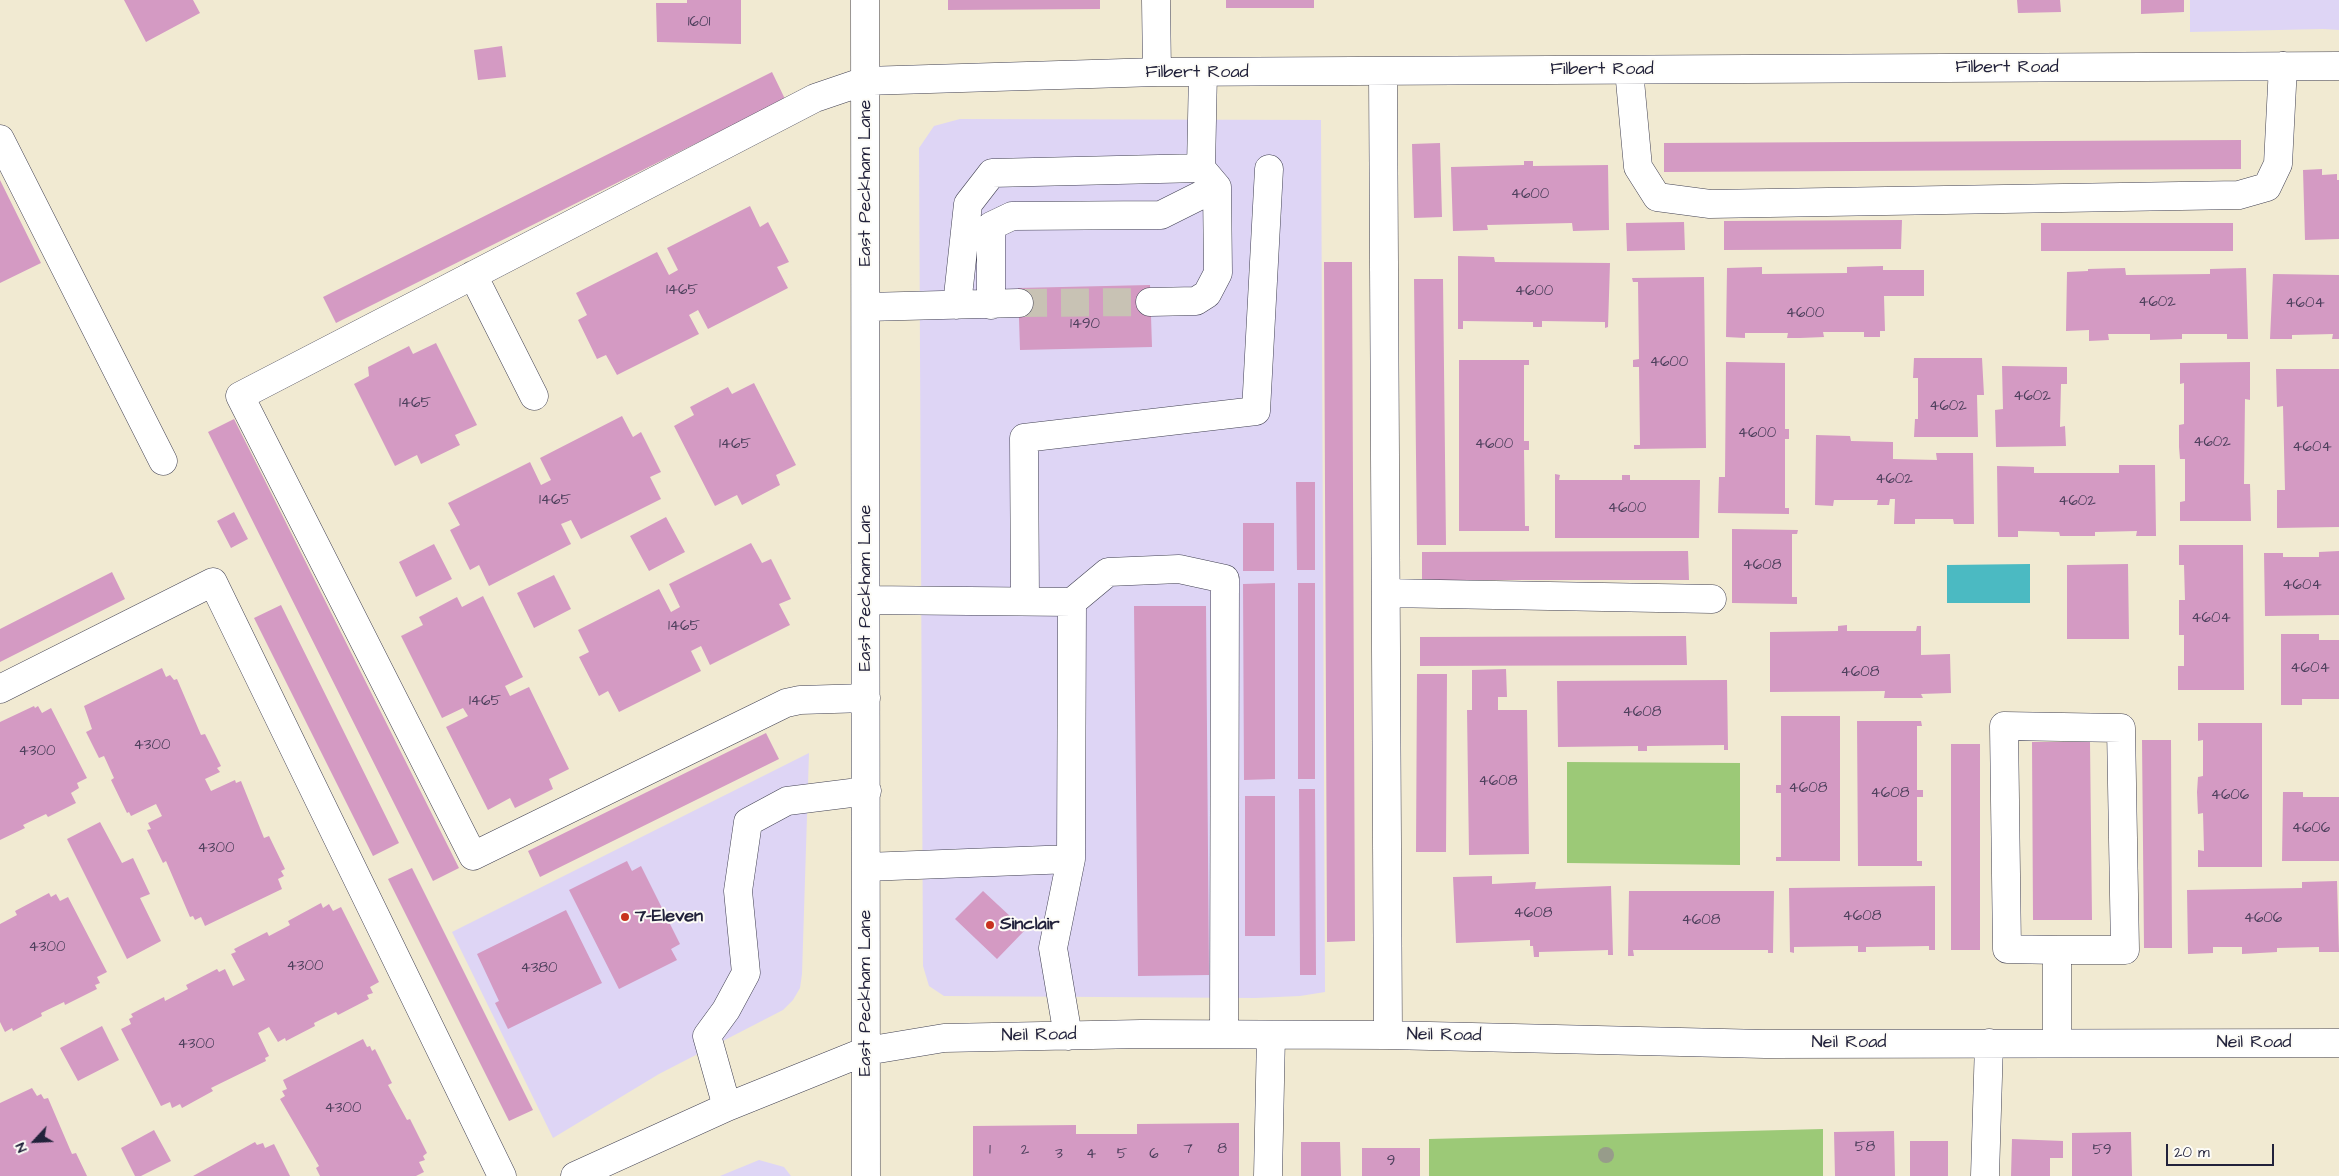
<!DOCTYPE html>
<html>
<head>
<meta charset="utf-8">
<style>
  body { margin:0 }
  #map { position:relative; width:2339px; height:1176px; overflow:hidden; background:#f1ead2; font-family:"Architects Daughter",sans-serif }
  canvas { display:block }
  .north { position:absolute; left:10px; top:1116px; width:50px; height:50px; -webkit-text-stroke:4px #fdfcf7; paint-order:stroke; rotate:245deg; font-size:14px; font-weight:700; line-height:20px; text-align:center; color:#22223b }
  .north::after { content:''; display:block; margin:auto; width:18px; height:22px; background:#22223b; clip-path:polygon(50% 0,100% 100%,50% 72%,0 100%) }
  .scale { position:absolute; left:2166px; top:1144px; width:108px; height:22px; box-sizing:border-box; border:2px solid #22223b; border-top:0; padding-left:6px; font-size:15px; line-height:18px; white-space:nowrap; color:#22223b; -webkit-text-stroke:4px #fdfcf7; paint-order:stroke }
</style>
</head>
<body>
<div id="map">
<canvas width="2339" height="1176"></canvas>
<div class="north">N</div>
<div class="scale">20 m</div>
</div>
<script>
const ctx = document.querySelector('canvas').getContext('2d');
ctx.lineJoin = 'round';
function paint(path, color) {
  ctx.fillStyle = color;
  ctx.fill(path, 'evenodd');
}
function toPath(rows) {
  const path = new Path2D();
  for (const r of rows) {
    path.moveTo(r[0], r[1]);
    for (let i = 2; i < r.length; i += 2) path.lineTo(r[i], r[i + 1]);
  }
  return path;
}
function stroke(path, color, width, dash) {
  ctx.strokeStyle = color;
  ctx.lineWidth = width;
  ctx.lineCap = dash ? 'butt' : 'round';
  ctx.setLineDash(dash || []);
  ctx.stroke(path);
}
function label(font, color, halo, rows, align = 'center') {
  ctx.font = font + ' "Architects Daughter",sans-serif';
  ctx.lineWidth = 4;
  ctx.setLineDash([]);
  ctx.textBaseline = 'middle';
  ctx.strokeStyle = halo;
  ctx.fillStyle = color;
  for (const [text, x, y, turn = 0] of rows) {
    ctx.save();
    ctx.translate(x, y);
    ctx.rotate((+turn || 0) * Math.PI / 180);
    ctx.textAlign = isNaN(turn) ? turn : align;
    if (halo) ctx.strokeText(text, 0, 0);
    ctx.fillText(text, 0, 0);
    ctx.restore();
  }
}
const built = toPath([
  [2190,0,2339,0,2339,30,2323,29,2190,32],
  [960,119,1321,120,1325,992,1300,996,1255,998,944,996,929,986,923,966,919,148,934,126],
  [809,753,802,974,800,988,793,1000,783,1010,659,1074,553,1138,452,932],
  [759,1160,784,1167,791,1176,720,1176]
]);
const green = toPath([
  [1567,762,1740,763,1740,865,1567,863],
  [1823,1129,1823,1176,1429,1176,1429,1139]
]);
const water = toPath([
  [2030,564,2030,603,1947,603,1947,565]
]);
const building = toPath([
  [124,0,193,0,200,13,146,42],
  [687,0,741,0,741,44,657,42,656,3,687,3],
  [948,0,1100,0,1100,9,948,10],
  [1226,0,1314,0,1314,8,1226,8],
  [2017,0,2060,0,2061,12,2018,13],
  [2141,0,2184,0,2184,12,2141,14],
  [502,46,506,77,478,80,474,50],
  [772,72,785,99,336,323,323,297],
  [2241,140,2241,169,1664,172,1664,143],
  [1440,143,1442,217,1414,218,1412,144],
  [1524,161,1533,161,1533,166,1608,165,1609,230,1573,231,1572,223,1487,225,1488,230,1453,231,1451,167,1524,165],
  [2322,169,2322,175,2337,174,2337,180,2339,180,2339,239,2305,240,2303,170],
  [0,180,41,263,0,283],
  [750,206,760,227,768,222,789,262,777,267,788,288,708,329,698,310,689,315,699,334,617,375,606,355,597,359,578,320,587,315,576,293,657,252,669,275,678,270,667,248],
  [1902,220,1901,249,1724,250,1724,221],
  [1684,222,1685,250,1627,251,1626,223],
  [2041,223,2233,223,2233,251,2041,251],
  [1458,256,1494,257,1495,262,1610,263,1608,327,1605,328,1605,322,1542,321,1542,327,1533,327,1533,322,1463,321,1463,329,1458,329],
  [1324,262,1352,262,1355,941,1327,942],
  [1883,266,1883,270,1924,270,1924,296,1884,296,1885,331,1880,331,1880,337,1864,337,1864,332,1823,332,1824,337,1800,338,1787,338,1788,333,1745,333,1745,338,1726,337,1727,268,1762,267,1762,274,1847,273,1847,267],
  [2125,268,2126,275,2210,274,2210,269,2246,268,2248,339,2227,339,2227,334,2182,334,2182,339,2150,340,2150,334,2108,334,2109,340,2089,341,2089,330,2066,331,2067,272,2088,271,2088,269],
  [2273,274,2339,275,2339,339,2332,339,2333,334,2292,335,2292,339,2270,339],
  [1704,277,1706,448,1634,449,1634,445,1640,445,1639,367,1633,367,1633,360,1639,359,1638,282,1633,282,1632,278],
  [1414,279,1443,279,1446,545,1417,545],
  [1150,285,1152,347,1020,350,1018,288],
  [436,343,477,425,455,435,460,445,421,464,417,455,395,466,354,384,369,376,368,367,409,346,413,354],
  [1914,358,1982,358,1984,395,1977,395,1978,437,1914,437,1915,419,1918,419,1918,378,1913,378],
  [1459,360,1529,360,1529,365,1524,365,1524,441,1529,441,1529,450,1524,450,1525,526,1529,526,1529,531,1459,531],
  [1726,362,1785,363,1785,429,1789,429,1789,439,1785,439,1785,508,1789,508,1789,514,1718,513,1719,477,1725,477],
  [2250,362,2250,400,2245,399,2244,484,2250,484,2251,521,2180,521,2180,502,2185,501,2185,459,2180,459,2179,447,2179,425,2184,424,2184,383,2180,384,2180,363],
  [2002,366,2067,367,2067,384,2061,384,2060,427,2065,426,2066,446,1996,447,1995,410,2003,409],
  [2276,369,2339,369,2339,527,2277,528,2277,490,2285,490,2283,406,2277,407],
  [754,383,796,465,776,475,780,485,742,505,737,495,715,506,674,426,694,415,690,407,728,387,732,394],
  [622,416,633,437,641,432,661,472,650,477,661,499,581,539,571,520,561,524,571,544,489,586,479,565,470,570,450,530,460,525,448,503,530,462,541,485,551,480,540,458],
  [234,419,459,868,433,881,208,432],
  [1816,435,1850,436,1851,441,1893,442,1893,459,1937,460,1936,453,1973,453,1974,524,1954,524,1953,519,1915,519,1915,524,1894,524,1895,499,1890,499,1889,505,1877,505,1878,500,1834,500,1833,506,1815,505],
  [2119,465,2155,465,2156,536,2136,536,2137,531,2095,532,2095,536,2060,536,2059,532,2018,531,2018,537,1998,537,1997,466,2034,467,2034,473,2119,473],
  [1555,474,1560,475,1559,480,1622,480,1622,475,1630,475,1630,480,1700,480,1699,538,1555,538],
  [1296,482,1315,482,1315,570,1297,570],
  [234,512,248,539,231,548,217,521],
  [666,517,685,552,649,571,630,536],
  [1243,523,1274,523,1274,571,1243,571],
  [1732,529,1798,530,1797,534,1792,534,1792,597,1797,597,1797,604,1732,603],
  [751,543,762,563,771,559,791,599,779,604,790,625,710,665,701,646,691,651,701,671,619,712,608,691,599,696,579,657,589,652,578,630,659,589,671,612,680,607,669,584],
  [434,544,452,579,416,597,399,562],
  [2179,545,2243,545,2244,690,2178,690,2178,666,2184,666,2184,635,2179,635,2179,600,2185,600,2184,565,2179,565],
  [1688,551,1689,580,1422,580,1422,552],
  [2339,551,2339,615,2265,616,2264,553,2283,553,2283,557,2319,557,2319,552],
  [2128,564,2129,639,2067,639,2067,565],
  [112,572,125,599,0,662,0,629],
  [554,575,571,609,534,628,517,593],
  [1275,583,1275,779,1244,780,1243,584],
  [1298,583,1315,583,1315,779,1298,779],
  [483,596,523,677,505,686,510,696,529,687,569,769,549,779,553,789,515,808,510,798,488,810,446,727,468,716,463,708,442,718,401,636,423,625,419,617,457,597,462,607],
  [281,605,399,843,373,856,254,618],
  [1134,606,1206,606,1209,975,1138,976],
  [1847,625,1847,631,1916,631,1917,626,1921,626,1921,655,1950,654,1951,693,1921,694,1923,698,1884,698,1885,691,1770,692,1770,632,1838,631,1838,626],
  [2281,634,2319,634,2319,640,2339,640,2339,699,2302,699,2302,705,2281,705],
  [1686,636,1687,665,1420,666,1420,637],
  [162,668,166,677,170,675,174,680,177,679,201,735,205,734,221,766,217,768,220,772,205,779,211,791,235,780,236,783,241,781,264,838,269,836,285,869,281,871,284,876,278,879,282,889,205,926,201,917,195,920,193,916,190,917,166,861,163,863,147,830,151,829,148,823,162,816,156,804,131,816,129,812,127,813,111,780,114,778,104,756,99,758,86,732,92,729,84,706],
  [1506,669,1507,697,1498,697,1498,710,1527,710,1529,854,1469,855,1467,710,1472,710,1472,670],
  [1417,674,1447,674,1446,852,1416,852],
  [1727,680,1728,750,1724,750,1724,745,1647,746,1647,751,1638,751,1638,746,1558,747,1557,681],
  [34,706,35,708,38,706,42,713,51,708,87,778,77,783,79,788,71,793,76,803,48,817,46,814,23,825,25,828,0,840,0,722],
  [1781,716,1840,716,1840,861,1776,861,1776,857,1781,857,1781,793,1776,793,1776,785,1781,785],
  [1857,721,1921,721,1922,726,1917,726,1917,790,1923,790,1923,797,1917,797,1917,861,1922,861,1922,866,1858,866],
  [2198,723,2262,723,2262,867,2198,867,2198,850,2204,851,2203,813,2198,814,2197,792,2198,777,2203,776,2203,740,2198,741],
  [766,733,779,759,540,877,528,851],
  [2142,740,2171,740,2172,948,2144,948],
  [2032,742,2090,742,2092,920,2033,920],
  [1951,744,1980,744,1980,950,1951,950],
  [1299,789,1315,789,1316,975,1300,975],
  [2283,792,2303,792,2303,797,2339,797,2339,861,2282,861],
  [1245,796,1275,796,1275,936,1245,936],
  [100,822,122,863,133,858,150,894,140,898,161,941,127,959,67,839],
  [627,861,632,871,641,866,680,944,671,949,677,960,619,989,569,890],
  [412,868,533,1110,509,1121,388,879],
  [1492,876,1492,884,1536,882,1535,889,1611,886,1613,955,1608,955,1608,950,1539,952,1539,957,1534,957,1533,946,1530,946,1530,940,1456,943,1453,877],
  [2337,881,2339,952,2319,952,2319,947,2277,948,2277,952,2242,954,2242,947,2213,947,2213,953,2188,954,2187,890,2302,888,2302,882],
  [1935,886,1935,950,1929,950,1929,946,1866,947,1866,952,1858,952,1858,946,1794,947,1794,953,1790,952,1789,888],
  [983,891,1025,930,997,959,955,919],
  [1629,891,1774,891,1773,953,1768,953,1768,950,1633,950,1634,956,1628,956],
  [49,893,51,897,56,894,60,901,68,897,107,972,97,977,100,983,95,985,97,989,65,1005,64,1002,41,1013,42,1016,13,1031,12,1028,5,1032,0,1022,0,924,17,915,15,911],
  [321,903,323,908,329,904,333,911,341,907,379,982,370,987,373,993,367,995,369,999,338,1015,336,1012,314,1023,315,1026,286,1041,285,1038,278,1042,269,1027,258,1033,269,1056,265,1058,266,1061,211,1088,213,1091,182,1108,180,1104,172,1108,170,1102,161,1106,121,1029,131,1024,129,1019,133,1017,131,1014,164,997,165,1001,188,989,186,985,217,969,219,972,225,969,233,986,245,980,231,954,236,952,234,949,267,932,269,936,290,925,288,921],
  [566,910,602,983,508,1029,495,1003,499,1001,477,954],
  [102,1026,119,1060,78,1081,60,1048],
  [363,1039,367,1047,370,1046,372,1051,375,1049,392,1083,388,1085,407,1120,410,1119,427,1153,423,1156,425,1160,419,1162,424,1172,416,1176,320,1176,316,1168,319,1166,280,1099,285,1096,282,1091,287,1089,283,1080],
  [32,1088,37,1096,41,1094,44,1099,48,1098,72,1154,76,1153,87,1176,0,1176,0,1103],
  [1239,1123,1239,1176,973,1176,973,1126,1076,1125,1076,1134,1137,1134,1137,1124],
  [154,1130,171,1161,141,1176,135,1176,121,1148],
  [1894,1131,1895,1176,1835,1176,1834,1132],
  [2131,1132,2132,1176,2072,1176,2072,1133],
  [2012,1139,2063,1141,2063,1158,2050,1158,2050,1176,2011,1176],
  [1910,1141,1948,1141,1948,1176,1910,1176],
  [255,1142,257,1145,263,1143,265,1148,274,1144,290,1176,193,1176],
  [1301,1142,1340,1142,1341,1176,1301,1176],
  [1362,1148,1420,1148,1420,1176,1362,1176]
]);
const minorTunnel = toPath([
  [1019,303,1150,302]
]);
const minor = toPath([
  [865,0,866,1176],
  [1156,0,1157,72],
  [1629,70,1638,167,1657,197,1710,204,2239,195,2267,187,2278,164,2283,66],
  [1383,72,1388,1035],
  [0,139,163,461],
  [473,275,534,396],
  [1150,302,1196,301,1207,294,1218,273,1217,187,1201,168,1203,72],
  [957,305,968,204,992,173,1201,168],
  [991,305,991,226,1012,216,1161,215,1217,187],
  [866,307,1019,303],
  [1386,593,1712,599],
  [866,600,1072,602,1071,859,1053,948,1068,1036],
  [1025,601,1024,438,1256,411,1269,169],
  [1072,602,1108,572,1179,569,1225,579,1224,1034],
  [0,689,213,582,502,1176],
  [866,698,800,700,786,703,473,856,240,396,815,98,865,81,1157,72,2339,66],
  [866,867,1071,859],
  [2057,950,2007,949,2004,726,2121,728,2125,950,2057,950,2057,1042],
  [727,1107,707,1036,726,1010,746,973,738,891,748,822,787,801,867,791],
  [575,1176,727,1107,866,1051,944,1038,1141,1034,1388,1035,1765,1044,2339,1043],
  [1268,1176,1271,1035],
  [1985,1176,1989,1043]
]);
const trees = [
  [1606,1155]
];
const markers = [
  [625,917,5,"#c8321e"],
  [990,925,5,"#c8321e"]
];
const numberNames = [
  ["1601",699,23],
  ["4600",1530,195],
  ["1465",682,291],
  ["4600",1534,292],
  ["4602",2157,303],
  ["4604",2305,304],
  ["4600",1805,314],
  ["1490",1085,325],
  ["4600",1669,363],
  ["4602",2032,397],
  ["1465",415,404],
  ["4602",1948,407],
  ["4600",1757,434],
  ["4602",2212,443],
  ["1465",735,445],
  ["4600",1494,445],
  ["4604",2312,448],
  ["4602",1894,480],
  ["1465",555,501],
  ["4602",2077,502],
  ["4600",1627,509],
  ["4608",1762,566],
  ["4604",2302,586],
  ["4604",2211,619],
  ["1465",684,627],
  ["4604",2310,669],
  ["4608",1860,673],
  ["1465",485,702],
  ["4608",1642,713],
  ["4300",152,746],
  ["4300",37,752],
  ["4608",1498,782],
  ["4608",1808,789],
  ["4608",1890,794],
  ["4606",2230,796],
  ["4606",2311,829],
  ["4300",216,849],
  ["4608",1533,914],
  ["4608",1862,917],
  ["4606",2263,919],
  ["4608",1701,921],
  ["4300",47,948],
  ["4300",305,967],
  ["4380",539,969],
  ["4300",196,1045],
  ["4300",343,1109],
  ["58",1865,1148],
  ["7",1188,1150],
  ["8",1222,1150],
  ["1",990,1151],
  ["2",1025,1151],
  ["59",2102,1151],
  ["3",1059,1155],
  ["4",1091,1155],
  ["5",1122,1155],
  ["6",1154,1155],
  ["9",1391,1162]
];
const streetNames = [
  ["Filbert Road",2007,68],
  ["Filbert Road",1602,70],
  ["Filbert Road",1197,73],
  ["East Peckham Lane",866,183,-90],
  ["East Peckham Lane",866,588,-90],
  ["East Peckham Lane",866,993,-90],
  ["Neil Road",1039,1036,-1],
  ["Neil Road",1444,1036,1],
  ["Neil Road",1849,1043],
  ["Neil Road",2254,1043]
];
const poiNames = [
  ["7-Eleven",635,917],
  ["Sinclair",1000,925]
];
paint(built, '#ded5f5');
paint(green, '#9cc977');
paint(water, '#4bbac2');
paint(building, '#d49ac3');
stroke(minorTunnel, '#c8c2b4', 28, [28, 14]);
stroke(minor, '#414052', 29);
stroke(minor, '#fff', 28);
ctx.fillStyle = '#979c8a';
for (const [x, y] of trees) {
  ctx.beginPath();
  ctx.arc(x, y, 8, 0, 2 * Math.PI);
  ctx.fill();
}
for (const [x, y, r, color] of markers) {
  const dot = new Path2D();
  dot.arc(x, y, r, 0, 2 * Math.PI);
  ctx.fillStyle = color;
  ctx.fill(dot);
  stroke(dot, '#fdfcf7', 2);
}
label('15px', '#4e405d', null, numberNames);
label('18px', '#22223b', '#fdfcf7', streetNames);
label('bold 18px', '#22223b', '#fdfcf7', poiNames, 'left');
</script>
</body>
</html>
